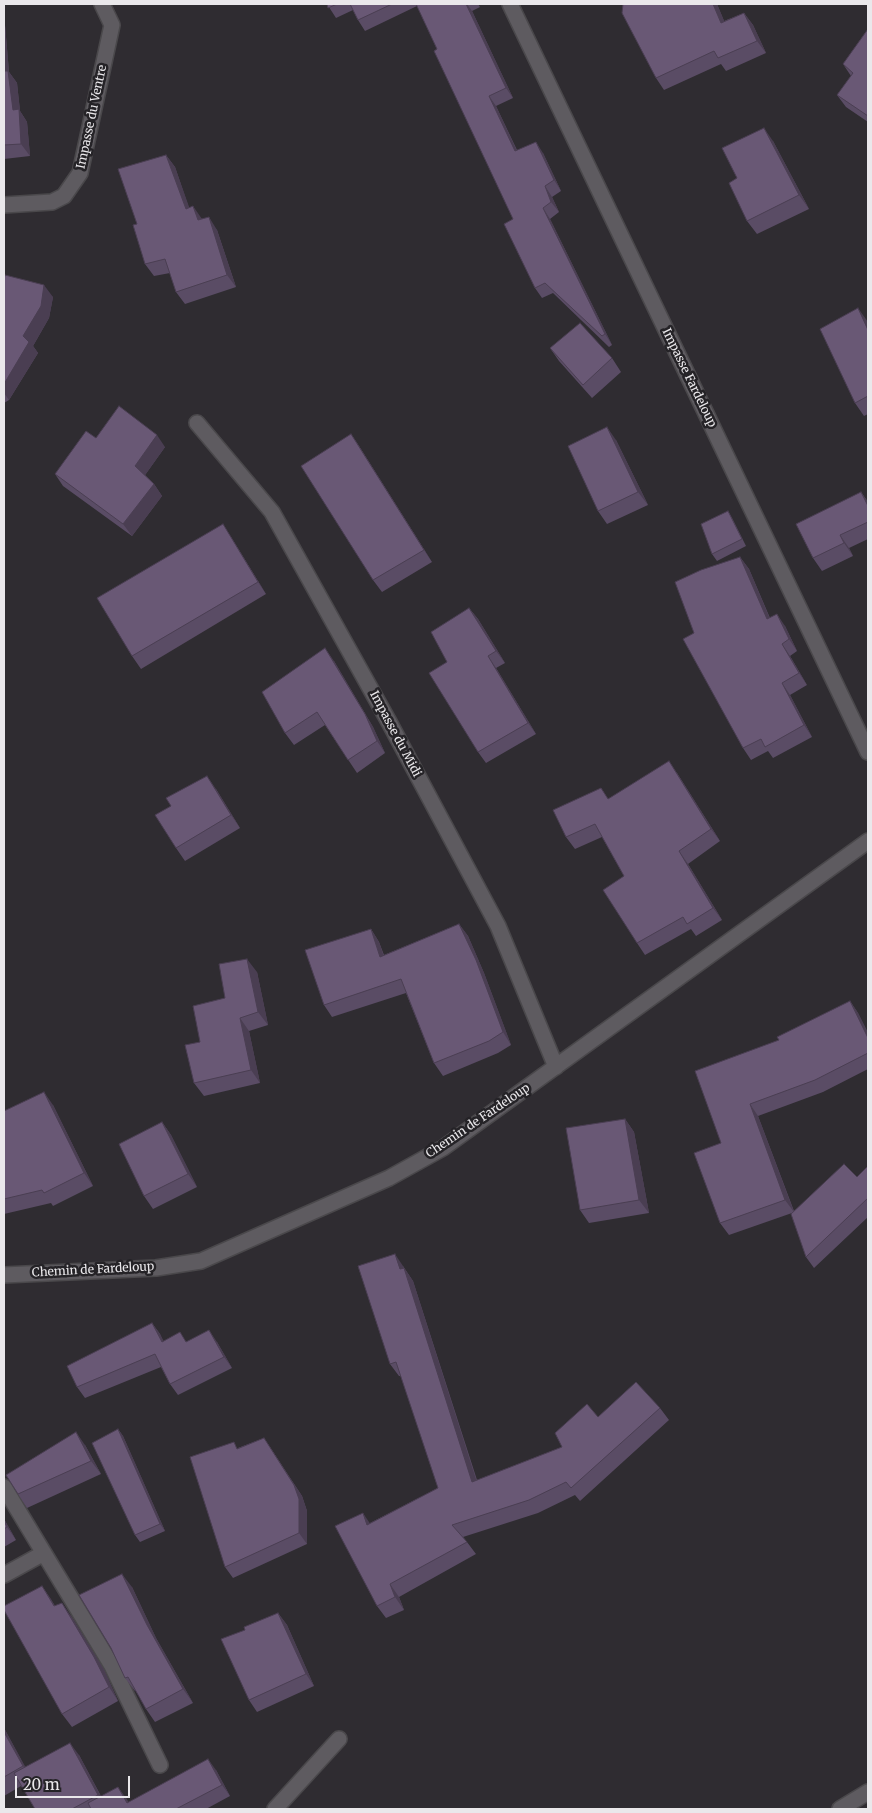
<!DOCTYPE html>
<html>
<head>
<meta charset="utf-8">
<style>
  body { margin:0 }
  #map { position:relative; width:872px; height:1813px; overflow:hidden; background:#2f2c31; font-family:Merriweather,serif }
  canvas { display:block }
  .frame { position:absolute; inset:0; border:5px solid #eae8eb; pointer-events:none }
  .scale { position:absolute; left:15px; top:1776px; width:115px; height:22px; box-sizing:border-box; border:2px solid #eae8eb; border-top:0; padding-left:6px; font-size:15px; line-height:18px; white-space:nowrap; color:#eae8eb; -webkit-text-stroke:4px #252327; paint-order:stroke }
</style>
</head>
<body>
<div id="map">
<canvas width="872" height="1813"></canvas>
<div class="frame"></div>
<div class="scale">20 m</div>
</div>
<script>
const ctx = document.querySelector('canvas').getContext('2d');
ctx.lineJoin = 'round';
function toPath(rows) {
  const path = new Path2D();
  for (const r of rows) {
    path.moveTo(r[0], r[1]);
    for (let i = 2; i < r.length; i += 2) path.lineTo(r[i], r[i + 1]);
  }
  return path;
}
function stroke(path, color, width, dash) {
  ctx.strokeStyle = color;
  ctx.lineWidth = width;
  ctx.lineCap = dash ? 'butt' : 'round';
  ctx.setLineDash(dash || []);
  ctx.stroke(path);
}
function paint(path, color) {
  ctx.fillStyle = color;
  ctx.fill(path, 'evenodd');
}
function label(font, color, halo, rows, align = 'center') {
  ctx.font = font + ' Merriweather,serif';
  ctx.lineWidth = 5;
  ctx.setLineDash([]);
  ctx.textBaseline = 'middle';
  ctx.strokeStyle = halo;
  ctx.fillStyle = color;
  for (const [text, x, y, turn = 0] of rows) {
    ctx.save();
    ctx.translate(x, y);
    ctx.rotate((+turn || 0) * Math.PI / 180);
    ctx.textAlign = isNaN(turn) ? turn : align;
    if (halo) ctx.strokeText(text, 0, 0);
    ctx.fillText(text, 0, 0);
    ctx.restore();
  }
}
const minor = toPath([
  [510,4,868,752],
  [4,205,52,202,64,196,80,173,112,25,102,4],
  [197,423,272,512,389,722,498,926,556,1067],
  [4,1275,156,1268,201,1261,389,1178,443,1148,868,841],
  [4,1487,112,1666,160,1765],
  [4,1575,44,1553],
  [275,1809,339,1739],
  [840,1809,868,1792]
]);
const wall = toPath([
  [327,4,478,4,480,7,472,11,513,98,496,106,517,150,543,153,561,191,552,197,559,212,550,219,612,345,609,347,553,293,542,298,535,288,513,219,437,49,417,6,365,31,358,20,353,10,336,18],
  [717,4,724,21,744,13,753,25,766,53,726,71,721,64,664,90,656,78],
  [4,23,5,25,9,72,17,83,20,111,27,122,30,156,4,159],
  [868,29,868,122,846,107,837,95,851,76,843,64],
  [773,141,809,209,757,234,747,221,737,178],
  [166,155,175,167,189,208,202,219,217,230,236,287,185,304,176,292,170,273,154,276,145,264,137,224],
  [4,280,53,297,49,318,33,346,38,353,9,400,4,403],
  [868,322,868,414,864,416,855,403],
  [550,348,612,358,621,372,592,398,559,361],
  [351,434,359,446,432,562,382,592,373,580],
  [96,438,165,447,145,475,154,484,162,496,132,536,63,486,55,474],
  [616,440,648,505,607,524,598,511],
  [861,492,868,502,868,539,849,548,853,556,822,571,813,558],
  [728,511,732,518,746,546,717,561,712,554],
  [231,537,266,594,141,669,132,656],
  [740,557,749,569,770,618,785,626,797,651,790,656,807,685,790,695,812,737,773,758,768,751,751,760,743,748],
  [469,608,478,619,505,663,496,668,536,734,486,763,478,752,447,662],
  [334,661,373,727,385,753,357,773,325,725,294,745,285,733],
  [677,773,720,841,688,864,722,920,696,936,691,929,645,955,637,943,624,876,602,837,575,849,566,837,601,788,608,799],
  [216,789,240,828,185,861,176,848],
  [459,924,468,936,484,973,511,1045,498,1053,443,1076,434,1063,406,993,332,1017,324,1005,371,929,379,942,384,955],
  [257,972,268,1025,249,1031,260,1083,204,1096,194,1083,225,998],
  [850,1001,858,1013,868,1033,868,1069,823,1092,758,1116,794,1211,857,1177,868,1166,868,1217,814,1268,806,1257,792,1213,729,1235,720,1223,721,1143,779,1040],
  [53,1105,93,1186,53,1206,51,1203,4,1214,4,1111],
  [625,1119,634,1132,649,1213,589,1223,580,1210],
  [162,1122,171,1135,197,1187,153,1209,144,1196],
  [403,1266,413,1281,477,1480,562,1447,598,1417,660,1408,669,1420,580,1501,575,1495,538,1513,463,1537,467,1542,476,1554,399,1597,404,1610,386,1618,377,1606,370,1523,438,1488,401,1376,399,1376,390,1364],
  [152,1323,160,1334,163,1341,217,1342,232,1368,178,1395,170,1384,161,1367,85,1398,77,1387],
  [118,1429,123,1436,165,1531,140,1542,135,1535],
  [264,1438,302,1496,307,1511,307,1544,233,1578,225,1567,238,1448],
  [85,1445,101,1474,27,1508,18,1494],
  [4,1519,16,1540,4,1547],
  [42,1586,55,1606,71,1616,104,1670,118,1701,72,1727,62,1714],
  [132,1587,156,1638,193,1703,155,1722,146,1709,136,1691,135,1691,125,1678],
  [278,1613,287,1625,314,1686,257,1712,249,1700,245,1630],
  [4,1728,25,1767,79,1755,101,1796,126,1798,128,1802,216,1770,230,1796,206,1809,35,1809,21,1786,4,1796]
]);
const shadedWall = toPath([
  [466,4,467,4,472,11,513,98,506,88],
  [713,4,717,4,730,35,721,23],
  [744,13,753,25,766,53,757,41],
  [4,23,5,25,9,72,17,83,20,111,27,122,30,156,21,144,4,74],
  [489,96,496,106,522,162,515,151],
  [764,128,773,141,809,209,799,195],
  [536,142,543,153,561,191,554,180],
  [166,155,175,167,194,221,186,209],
  [545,186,552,197,559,212,551,202],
  [193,206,202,219,198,220],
  [543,208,550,219,612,345,605,334],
  [209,217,217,230,236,287,227,275],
  [44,285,53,297,49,318,33,346,38,353,9,400,4,393,4,384],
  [858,308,868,322,868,330],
  [607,427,616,440,648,505,638,492],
  [351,434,359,446,432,562,424,550],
  [157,435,165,447,143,478,135,466],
  [154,484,162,496,132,536,123,524],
  [861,492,868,502,868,506],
  [223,524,231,537,266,594,258,582],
  [840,535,849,548,853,556,844,543],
  [740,557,749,569,775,631,767,619],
  [469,608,478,619,505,663,496,651],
  [777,614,785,626,797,651,789,639],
  [782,644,790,656,807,685,799,673],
  [325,648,334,661,373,727,385,753,377,741],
  [488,656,496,668,536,734,528,723],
  [782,683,790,695,812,737,804,725],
  [669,761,677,773,720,841,711,829],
  [207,776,216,789,240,828,231,815],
  [679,851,688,864,722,920,713,908],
  [459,924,468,936,484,973,511,1045,503,1032],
  [371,929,379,942,388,969,380,957],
  [247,959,257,972,268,1025,258,1012],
  [850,1001,858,1013,868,1033,868,1038],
  [240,1018,249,1031,260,1083,251,1070],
  [44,1092,53,1105,93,1186,84,1173],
  [750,1104,758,1116,794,1212,785,1200],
  [625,1119,634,1132,649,1213,639,1200],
  [162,1122,171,1135,197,1187,188,1174],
  [395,1254,403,1266,409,1282,400,1269],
  [404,1268,413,1281,481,1495,472,1482],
  [152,1323,160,1334,170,1353,162,1342],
  [209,1330,217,1342,232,1368,224,1357],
  [118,1429,123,1436,165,1531,160,1524],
  [76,1432,85,1445,101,1474,91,1461],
  [264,1438,302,1496,307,1511,307,1544,299,1533],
  [363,1513,371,1525,367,1525],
  [4,1519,16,1540,7,1527,4,1521],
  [122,1574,132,1587,156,1638,193,1703,183,1689,147,1625],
  [390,1584,399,1597,404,1610,395,1597],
  [42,1586,51,1599,63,1620,54,1606],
  [62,1603,71,1616,104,1670,118,1701,109,1687],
  [278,1613,287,1625,314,1686,306,1674],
  [4,1728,32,1779,23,1766,4,1732],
  [70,1743,79,1755,107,1808,98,1795],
  [208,1759,216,1770,230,1796,222,1785],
  [118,1787,126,1798,132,1809,127,1803]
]);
const building = toPath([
  [327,4,337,4,328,8,327,4],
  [350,4,392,4,358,20,350,4],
  [416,4,466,4,506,88,489,96,515,151,536,142,554,180,545,186,551,202,543,208,605,334,602,336,545,283,535,288,504,224,513,219,434,51,437,49,416,4],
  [623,4,713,4,721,23,744,13,757,41,718,58,714,51,656,78,622,13,623,4],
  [868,29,868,116,837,95,853,73,843,64,868,29],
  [4,71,8,71,13,110,19,109,21,144,4,145,4,71],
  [764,128,799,195,747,221,729,183,737,178,722,148,764,128],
  [166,155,186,209,193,206,198,220,209,217,227,275,176,292,165,259,145,264,133,225,137,224,118,169,166,155],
  [5,275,44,285,41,306,23,336,29,342,4,384,4,280,5,275],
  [858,308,868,330,868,396,855,403,820,329,858,308],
  [580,323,612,358,583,385,550,348,580,323],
  [119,406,157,435,135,466,154,484,123,524,55,474,86,431,96,438,119,406],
  [607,427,638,492,598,511,568,446,607,427],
  [351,434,424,550,373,580,301,466,351,434],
  [861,492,868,506,868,522,840,535,844,543,813,558,796,524,861,492],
  [728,511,742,539,712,554,701,524,728,511],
  [223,524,258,582,132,656,97,598,223,524],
  [740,557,767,619,777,614,789,639,782,644,799,673,782,683,804,725,765,747,761,739,743,748,683,639,694,633,675,582,701,570,740,557],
  [469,608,496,651,488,656,528,723,478,752,429,673,447,662,431,632,469,608],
  [325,648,365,714,377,741,348,760,317,712,285,733,262,692,325,648],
  [669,761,711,829,679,851,713,908,687,924,683,917,637,943,603,890,624,876,595,824,566,837,553,810,601,788,608,799,669,761],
  [207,776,231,815,176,848,155,815,171,806,166,798,207,776],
  [459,924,476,960,503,1032,489,1041,434,1063,401,979,324,1005,305,950,371,929,380,957,459,924],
  [247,959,258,1012,240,1018,251,1070,194,1083,185,1045,200,1042,193,1006,225,998,219,964,247,959],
  [850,1001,868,1038,868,1053,815,1080,750,1104,785,1200,720,1223,694,1153,721,1143,695,1071,779,1040,777,1037,850,1001],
  [44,1092,84,1173,44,1193,42,1190,4,1199,4,1111,44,1092],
  [625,1119,639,1200,580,1210,566,1128,625,1119],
  [162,1122,188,1174,144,1196,119,1144,162,1122],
  [844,1164,857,1177,868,1166,868,1198,806,1257,791,1214,844,1164],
  [395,1254,400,1269,404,1268,472,1482,562,1447,555,1433,587,1404,598,1417,636,1382,660,1408,571,1488,566,1482,529,1500,452,1525,467,1542,390,1584,395,1597,377,1606,335,1526,363,1513,367,1525,438,1488,396,1362,390,1364,358,1266,395,1254],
  [152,1323,162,1342,180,1332,186,1342,209,1330,224,1357,170,1384,155,1354,77,1387,67,1366,152,1323],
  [118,1429,160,1524,135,1535,92,1443,118,1429],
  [76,1432,91,1461,18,1494,6,1475,76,1432],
  [264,1438,294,1485,299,1499,299,1533,225,1567,190,1457,234,1442,237,1449,264,1438],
  [4,1521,7,1527,4,1529,4,1521],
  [122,1574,147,1625,183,1689,146,1709,128,1677,125,1678,111,1648,79,1595,122,1574],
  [42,1586,54,1606,62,1603,94,1657,109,1687,62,1714,4,1610,4,1606,42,1586],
  [278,1613,306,1674,249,1700,221,1639,245,1630,244,1627,278,1613],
  [4,1732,23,1766,4,1777,4,1732],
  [70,1743,98,1795,72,1809,35,1809,14,1773,70,1743],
  [208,1759,222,1785,176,1809,91,1809,88,1803,118,1787,127,1803,208,1759]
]);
const streetNames = [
  ["Impasse du Ventre",92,117,-78],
  ["Impasse Fardeloup",689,378,64],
  ["Impasse du Midi",395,734,62],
  ["Chemin de Fardeloup",478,1121,-34],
  ["Chemin de Fardeloup",93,1270,-3]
];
stroke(minor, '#4a484b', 18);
stroke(minor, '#5e5b60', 15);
paint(wall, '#5a4c65');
paint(shadedWall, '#4a3e52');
paint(building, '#695875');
stroke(building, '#4a3e52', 1);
label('12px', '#eae8eb', '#252327', streetNames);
</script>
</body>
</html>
